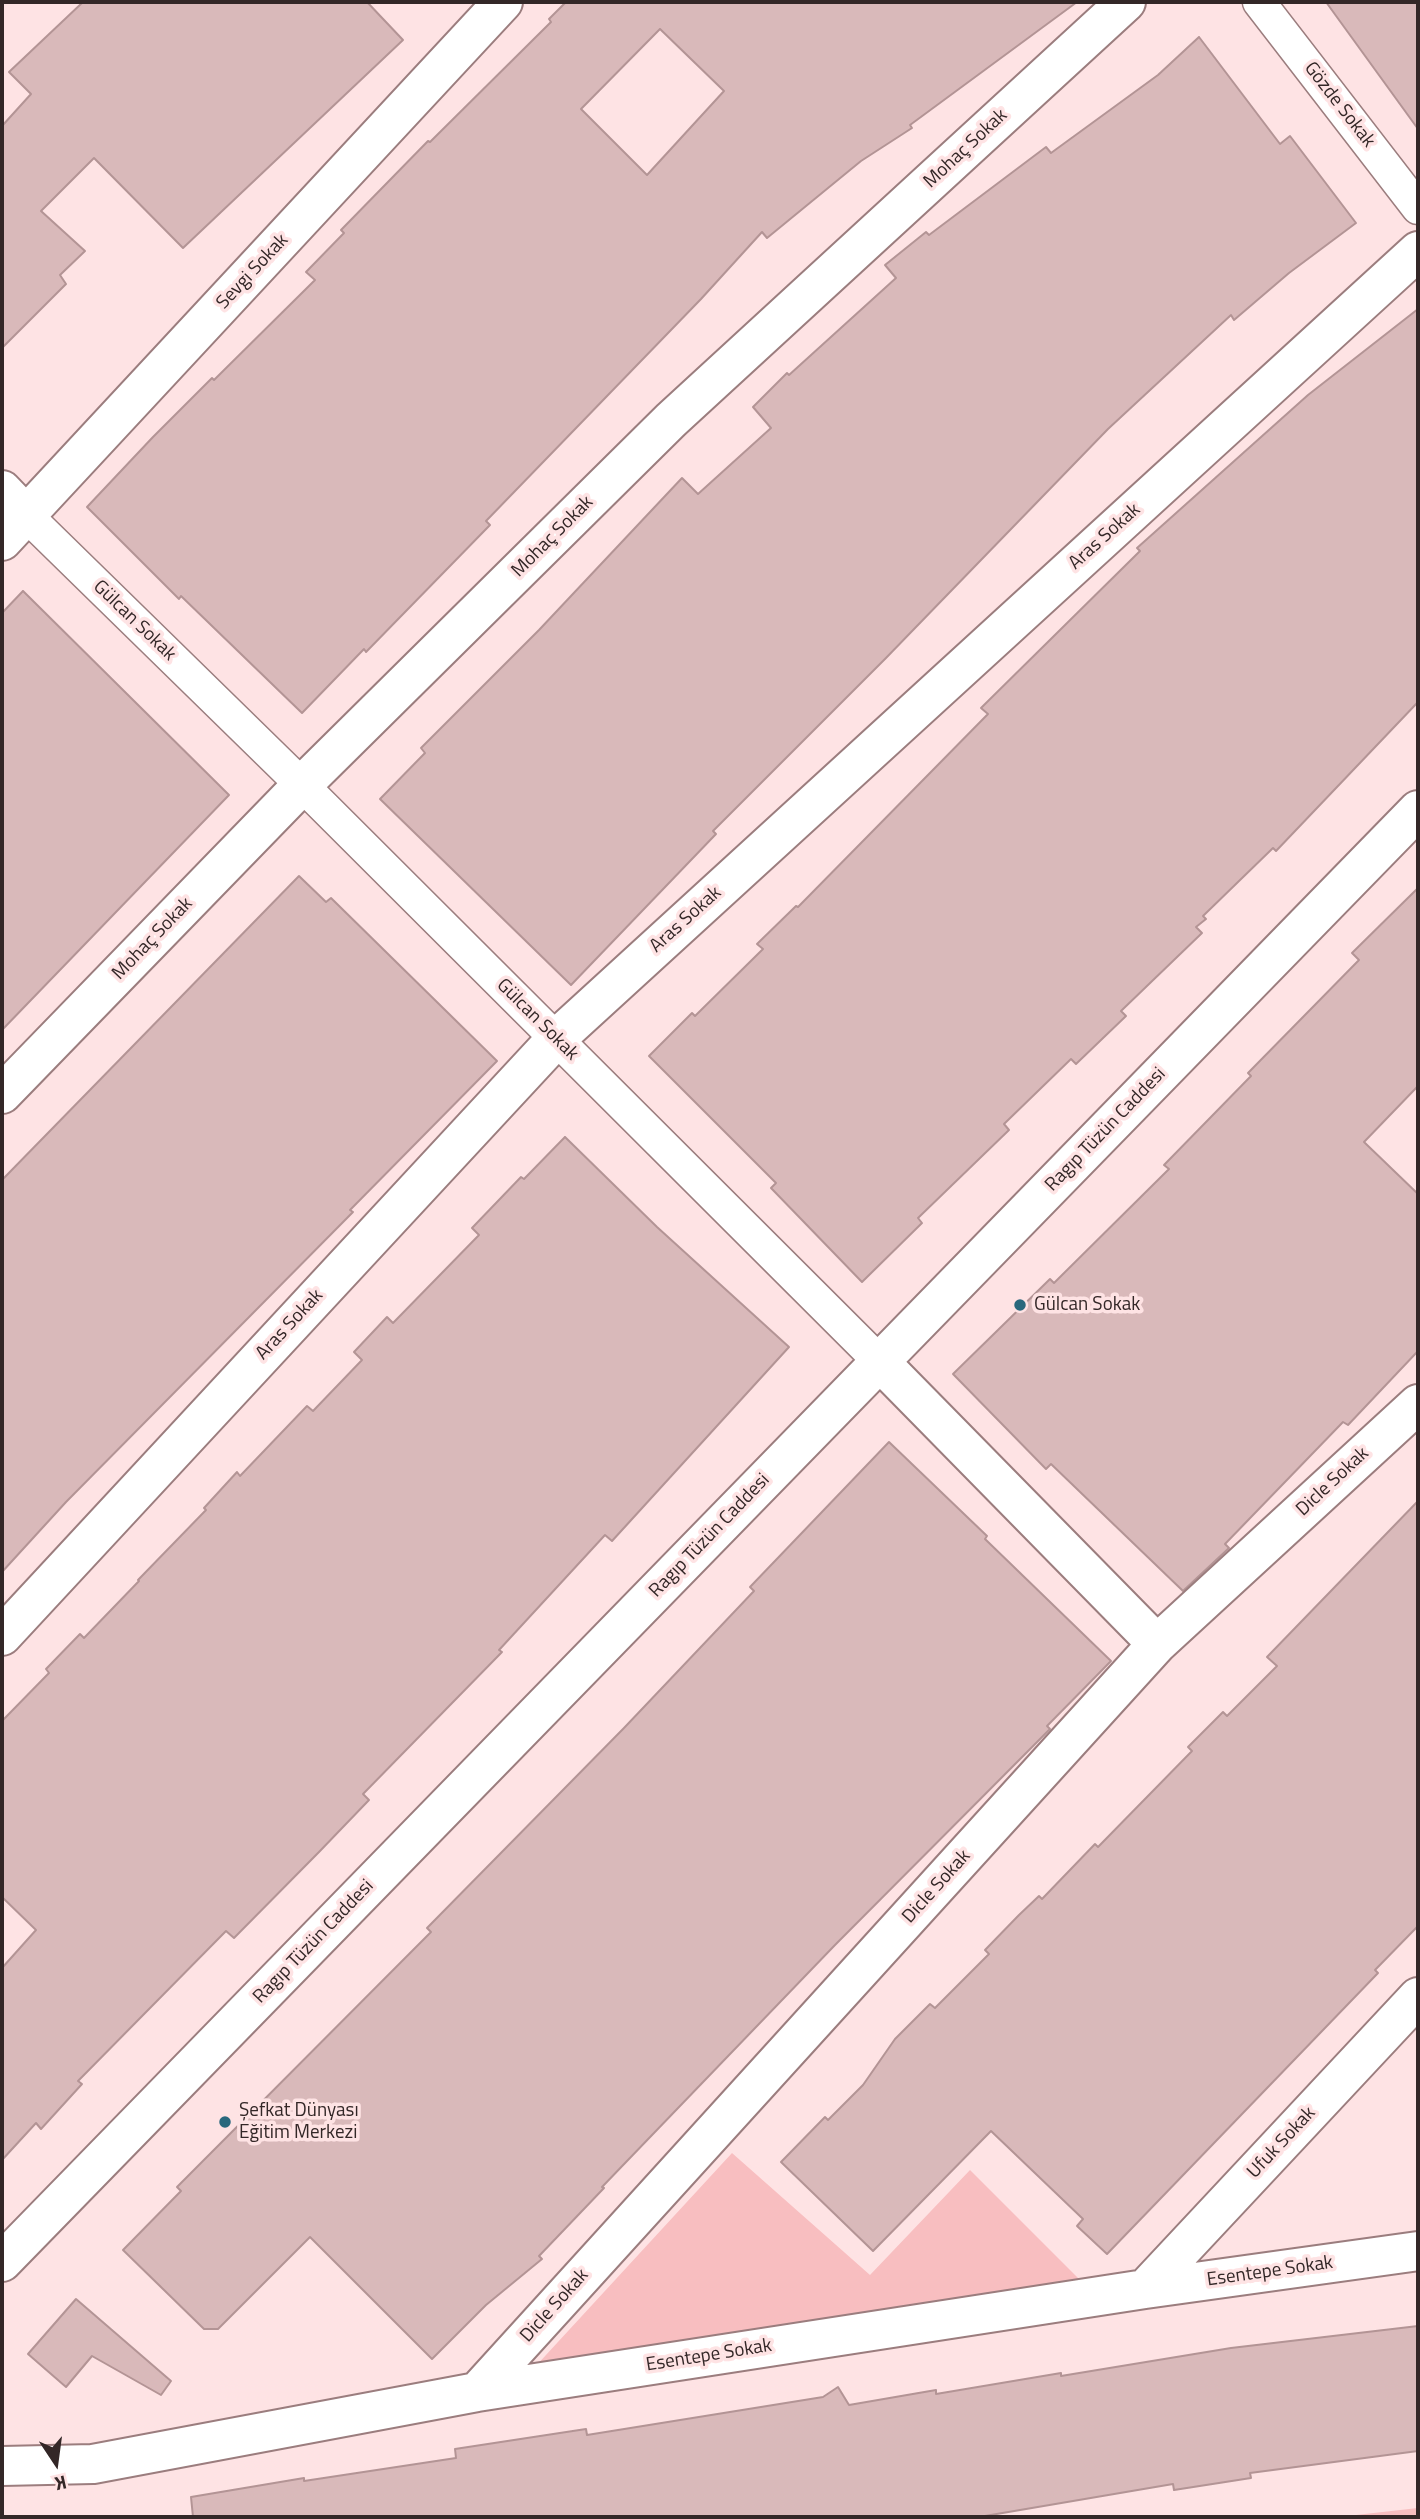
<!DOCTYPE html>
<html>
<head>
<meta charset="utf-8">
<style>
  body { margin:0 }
  #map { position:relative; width:1420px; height:2519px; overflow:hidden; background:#fee3e4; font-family:"Titillium Web",sans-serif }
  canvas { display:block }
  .frame { position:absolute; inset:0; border:4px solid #332727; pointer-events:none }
  .north { position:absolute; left:21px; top:2428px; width:70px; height:70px; -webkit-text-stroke:5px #fee3e4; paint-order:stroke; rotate:167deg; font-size:19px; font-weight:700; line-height:28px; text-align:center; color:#332727 }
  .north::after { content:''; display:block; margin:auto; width:24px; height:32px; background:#332727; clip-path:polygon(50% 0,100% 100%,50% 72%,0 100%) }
</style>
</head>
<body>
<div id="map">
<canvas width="1420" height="2519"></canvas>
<div class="frame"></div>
<div class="north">K</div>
</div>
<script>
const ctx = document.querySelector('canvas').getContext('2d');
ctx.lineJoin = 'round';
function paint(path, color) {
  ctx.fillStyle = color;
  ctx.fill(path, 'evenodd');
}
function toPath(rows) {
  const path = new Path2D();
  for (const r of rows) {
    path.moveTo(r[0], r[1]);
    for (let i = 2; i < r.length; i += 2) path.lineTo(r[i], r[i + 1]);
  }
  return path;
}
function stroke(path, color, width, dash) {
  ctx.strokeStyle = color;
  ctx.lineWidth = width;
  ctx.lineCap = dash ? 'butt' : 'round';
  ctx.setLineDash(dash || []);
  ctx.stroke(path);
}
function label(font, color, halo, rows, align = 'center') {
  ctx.font = font + ' "Titillium Web",sans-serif';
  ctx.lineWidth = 7;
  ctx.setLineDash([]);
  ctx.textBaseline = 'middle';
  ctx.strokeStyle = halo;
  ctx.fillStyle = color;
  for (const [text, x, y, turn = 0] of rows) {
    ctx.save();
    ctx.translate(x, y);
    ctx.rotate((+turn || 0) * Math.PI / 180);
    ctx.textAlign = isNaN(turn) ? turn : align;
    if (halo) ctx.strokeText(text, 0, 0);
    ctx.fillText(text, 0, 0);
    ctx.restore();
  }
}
const green = toPath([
  [732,2153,870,2275,970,2170,1080,2280,534,2368],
  [1418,2508,1418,2517,1338,2517]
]);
const building = toPath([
  [83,2,367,2,403,40,183,248,94,158,41,211,85,251,60,275,66,284,2,348,2,126,31,94,9,72,83,2],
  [566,2,1077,2,910,125,912,128,861,161,767,238,762,232,701,299,486,521,490,525,366,652,364,649,302,713,181,596,179,599,87,507,153,437,212,378,214,380,315,280,306,272,344,233,341,230,428,141,430,142,551,22,549,19,566,2],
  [660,29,724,91,647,175,581,109,660,29],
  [1326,2,1418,2,1418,129,1326,2],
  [1199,37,1280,144,1290,136,1356,223,1289,273,1234,320,1231,315,1108,429,885,659,713,831,716,834,571,985,380,799,425,753,421,748,539,630,682,478,698,494,771,428,753,407,787,373,789,375,896,278,885,265,926,232,929,235,1046,147,1051,153,1158,75,1199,37],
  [1418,309,1418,702,1276,851,1273,848,1203,916,1206,919,1196,927,1202,933,1121,1011,1126,1016,1076,1064,1071,1059,1004,1124,1009,1130,918,1218,922,1223,862,1282,771,1188,776,1183,649,1056,692,1013,695,1016,763,949,757,944,796,906,798,907,988,714,981,708,1140,551,1137,548,1308,395,1418,309],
  [23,591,229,795,2,1030,2,613,23,591],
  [299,876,326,902,331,898,497,1061,350,1210,353,1212,66,1502,2,1572,2,1180,299,876],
  [1418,888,1418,1086,1364,1142,1418,1194,1418,1351,1348,1425,1343,1422,1225,1544,1229,1548,1183,1591,1051,1464,1046,1469,953,1374,1050,1279,1054,1283,1169,1169,1164,1165,1251,1076,1248,1073,1359,960,1352,953,1418,888],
  [565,1137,657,1227,789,1347,612,1541,605,1535,499,1650,502,1652,363,1794,369,1800,319,1852,234,1938,226,1931,78,2081,82,2084,41,2129,36,2123,2,2160,2,1968,36,1930,2,1897,2,1721,49,1673,46,1669,80,1634,84,1638,139,1581,138,1580,206,1510,204,1508,237,1472,240,1476,307,1406,313,1411,362,1360,354,1352,387,1317,393,1323,479,1235,472,1228,521,1177,524,1179,565,1137],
  [889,1442,987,1536,985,1539,1111,1661,1047,1726,1050,1729,835,1945,602,2187,604,2188,539,2256,542,2259,486,2305,432,2359,310,2237,218,2329,204,2329,123,2250,181,2191,177,2187,431,1932,427,1928,624,1728,754,1591,750,1587,889,1442],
  [1418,1501,1418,1926,1375,1970,1378,1973,1107,2254,1077,2226,1083,2219,991,2131,873,2251,781,2162,825,2117,828,2120,863,2085,895,2039,930,2004,935,2008,989,1954,985,1950,1019,1915,1039,1896,1042,1899,1095,1844,1098,1847,1192,1751,1188,1747,1223,1712,1227,1716,1277,1666,1267,1657,1418,1501],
  [76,2299,171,2381,161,2395,92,2356,66,2387,28,2354,76,2299],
  [1418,2326,1418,2451,1250,2473,1251,2478,1174,2490,1173,2484,979,2517,193,2517,191,2497,304,2478,304,2481,456,2458,455,2449,586,2429,587,2435,823,2397,838,2387,849,2405,936,2390,936,2394,1061,2373,1061,2376,1231,2348,1418,2326]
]);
const pedestrian = toPath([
  [1259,2,1418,208],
  [27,516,302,785,880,1362]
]);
const minor = toPath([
  [2,490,27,516],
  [2,541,503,2],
  [2,1094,302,785,671,420,1126,2],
  [880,1362,1157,1644],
  [2,1636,556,1039,1418,251],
  [2,2262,1418,810],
  [1145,2289,1418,1997],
  [477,2392,1157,1644,1418,1404],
  [2,2466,93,2464,477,2392,1145,2289,1418,2251]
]);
const markers = [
  [1020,1305,7,"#29687d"],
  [225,2122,7,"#29687d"]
];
const streetNames = [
  ["Gözde Sokak",1339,105,52],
  ["Mohaç Sokak",966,149,-43],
  ["Sevgi Sokak",253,272,-47],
  ["Mohaç Sokak",553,537,-45],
  ["Aras Sokak",1105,537,-42],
  ["Gülcan Sokak",134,621,44],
  ["Aras Sokak",686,920,-42],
  ["Mohaç Sokak",153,939,-46],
  ["Gülcan Sokak",537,1020,45],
  ["Ragıp Tüzün Caddesi",1106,1130,-46],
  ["Aras Sokak",290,1325,-47],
  ["Dicle Sokak",1333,1482,-43],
  ["Ragıp Tüzün Caddesi",710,1536,-46],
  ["Dicle Sokak",937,1887,-48],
  ["Ragıp Tüzün Caddesi",314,1942,-46],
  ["Ufuk Sokak",1282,2143,-47],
  ["Esentepe Sokak",1270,2272,-8],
  ["Dicle Sokak",555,2306,-48],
  ["Esentepe Sokak",709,2356,-9]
];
const poiNames = [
  ["Gülcan Sokak",1034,1305],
  ["Şefkat Dünyası",239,2111],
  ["Eğitim Merkezi",239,2133]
];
paint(green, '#f8bec0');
paint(building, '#d9b9ba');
stroke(building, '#b39495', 2);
stroke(pedestrian, '#9b7d7e', 35);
stroke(minor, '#9b7d7e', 42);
stroke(pedestrian, '#fff', 32);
stroke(minor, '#fff', 38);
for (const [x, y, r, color] of markers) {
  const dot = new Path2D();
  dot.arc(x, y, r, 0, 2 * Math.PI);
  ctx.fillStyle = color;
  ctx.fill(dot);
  stroke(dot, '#fee3e4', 2.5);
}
label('19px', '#332727', '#fee3e4', streetNames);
label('19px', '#332727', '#fee3e4', poiNames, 'left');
</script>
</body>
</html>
